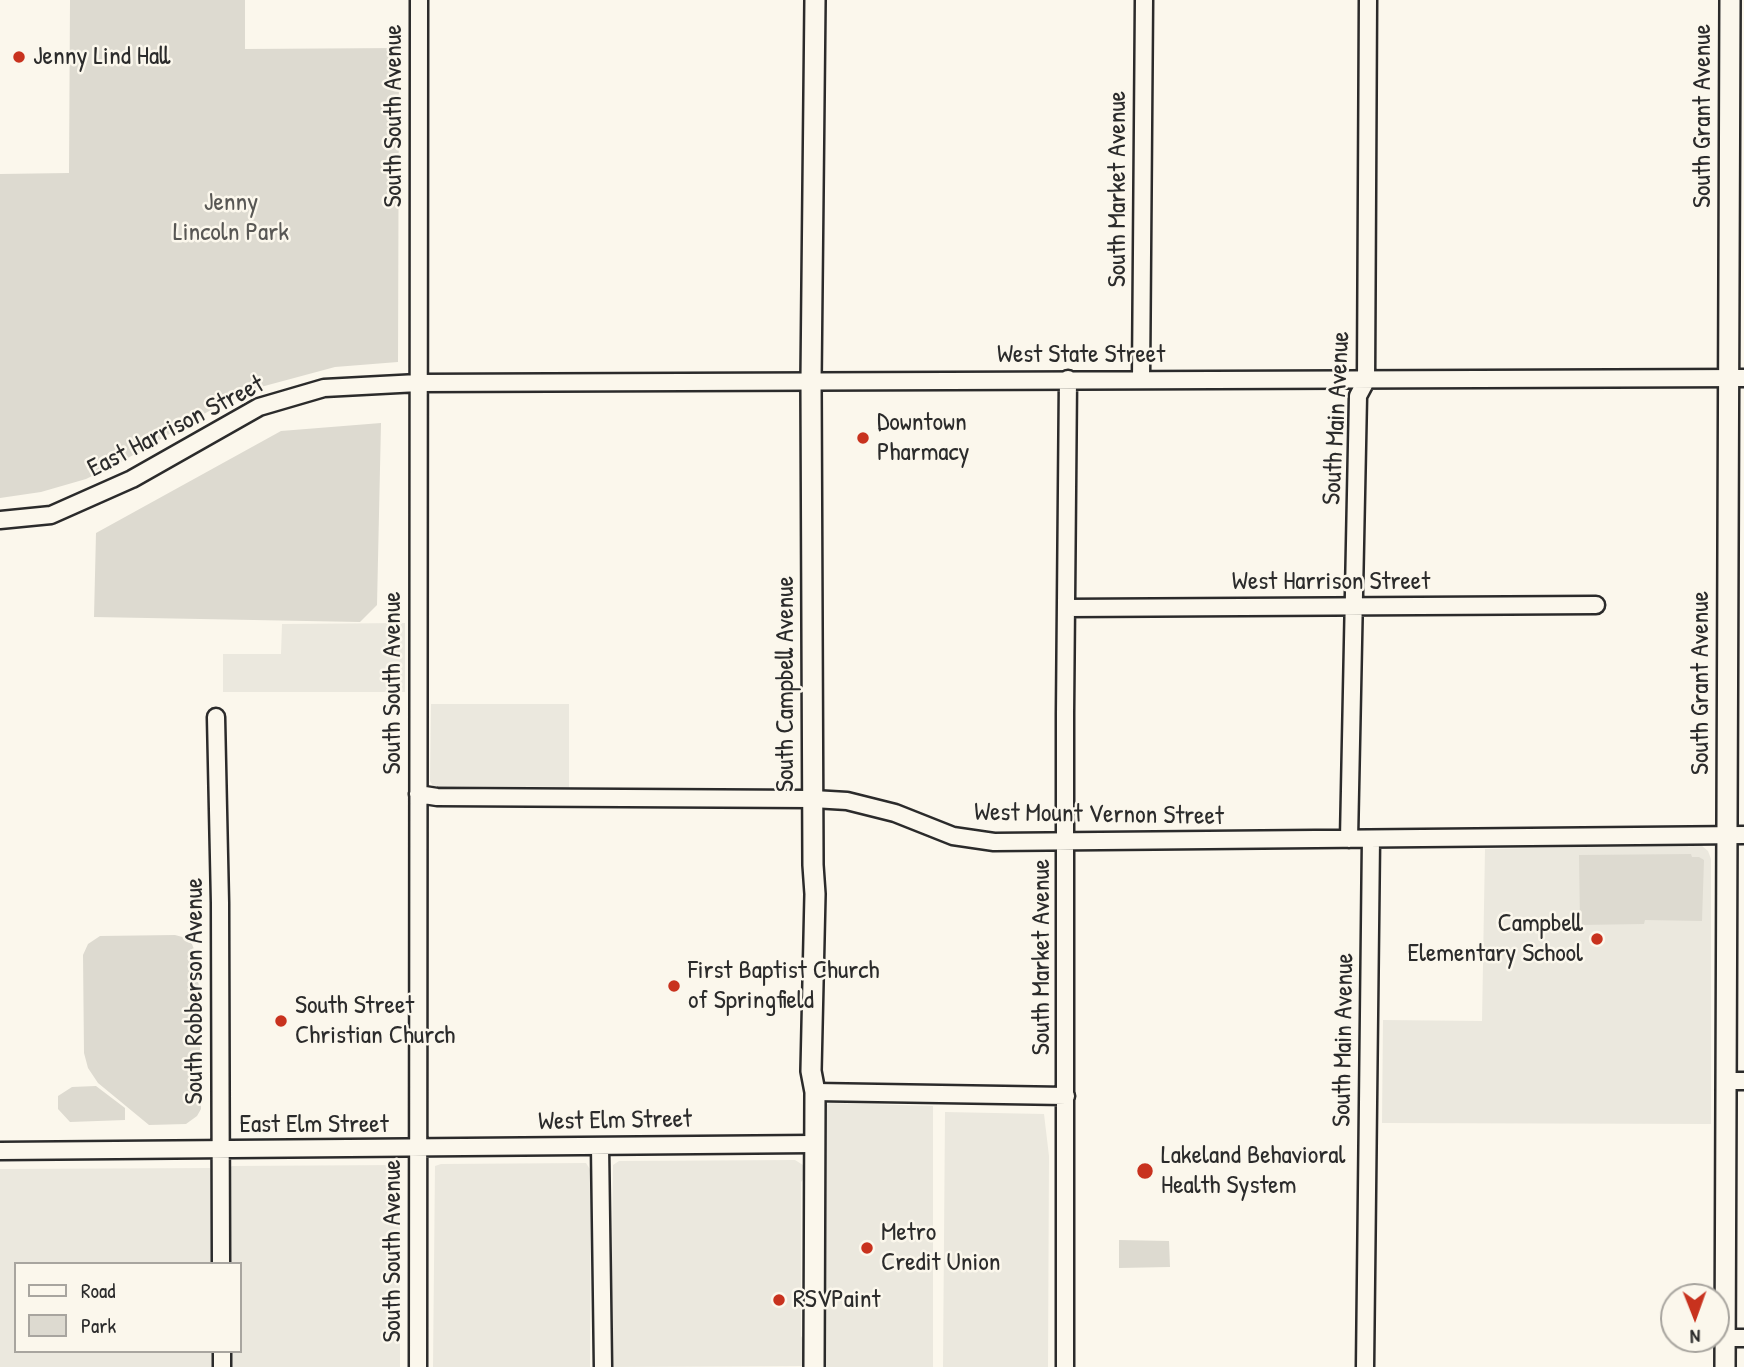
<!DOCTYPE html>
<html>
<head>
<meta charset="utf-8">
<style>
  body { margin:0 }
  #map { position:relative; width:1744px; height:1367px; overflow:hidden; background:#fbf7ec; font-family:"Patrick Hand",sans-serif }
  canvas { display:block }
  .legend { position:absolute; left:14px; top:1262px; width:228px; height:91px; box-sizing:border-box; background:#fbf7ec; border:2px solid #a8a59f; margin:0; padding:9px 12px; list-style:none; font-size:21px; color:#2b2b2b }
  .legend li { display:flex; align-items:center; gap:14px; height:35px }
  .legend b { width:35px; border:2px solid #a8a59f }
  .north { position:absolute; left:1660px; top:1283px; width:70px; height:70px; box-sizing:border-box; background:#fbf7ec; border:2px solid #a8a59f; border-radius:50%; rotate:179deg; font-size:19px; font-weight:700; line-height:28px; text-align:center; color:#2b2b2b }
  .north::after { content:''; display:block; margin:auto; width:24px; height:32px; background:#c8321e; clip-path:polygon(50% 0,100% 100%,50% 72%,0 100%) }
</style>
</head>
<body>
<div id="map">
<canvas width="1744" height="1367"></canvas>
<ul class="legend">
<li><b style="height:9px;background:#fbf7ec"></b>Road</li>
<li><b style="height:19px;background:#dddad0"></b>Park</li>
</ul>
<div class="north">N</div>
</div>
<script>
const ctx = document.querySelector('canvas').getContext('2d');
ctx.lineJoin = 'round';
function paint(path, color) {
  ctx.fillStyle = color;
  ctx.fill(path, 'evenodd');
}
function toPath(rows) {
  const path = new Path2D();
  for (const r of rows) {
    path.moveTo(r[0], r[1]);
    for (let i = 2; i < r.length; i += 2) path.lineTo(r[i], r[i + 1]);
  }
  return path;
}
function stroke(path, color, width, dash) {
  ctx.strokeStyle = color;
  ctx.lineWidth = width;
  ctx.lineCap = dash ? 'butt' : 'round';
  ctx.setLineDash(dash || []);
  ctx.stroke(path);
}
function label(font, color, halo, rows, align = 'center') {
  ctx.font = font + ' "Patrick Hand",sans-serif';
  ctx.lineWidth = 5;
  ctx.setLineDash([]);
  ctx.textBaseline = 'middle';
  ctx.strokeStyle = halo;
  ctx.fillStyle = color;
  for (const [text, x, y, turn = 0] of rows) {
    ctx.save();
    ctx.translate(x, y);
    ctx.rotate((+turn || 0) * Math.PI / 180);
    ctx.textAlign = isNaN(turn) ? turn : align;
    if (halo) ctx.strokeText(text, 0, 0);
    ctx.fillText(text, 0, 0);
    ctx.restore();
  }
}
const built = toPath([
  [405,623,405,692,223,692,223,654,281,654,282,624],
  [431,704,569,704,569,787,433,786,430,781],
  [1701,845,1708,851,1711,859,1711,1124,1382,1123,1383,1020,1482,1021,1485,849],
  [830,1103,933,1106,933,1367,822,1367,823,1111,826,1105],
  [945,1112,1044,1114,1049,1156,1048,1367,943,1367],
  [795,1160,803,1165,806,1176,801,1182,801,1336,806,1344,804,1366,611,1367,613,1165,619,1161],
  [586,1163,591,1171,590,1367,433,1367,435,1166,441,1164],
  [397,1165,400,1172,400,1367,229,1367,228,1351,240,1351,240,1264,228,1264,229,1168,232,1166],
  [210,1168,213,1174,214,1264,16,1264,16,1351,214,1351,214,1367,0,1367,0,1169]
]);
const green = toPath([
  [70,0,245,0,245,49,399,48,398,362,335,367,257,388,216,407,121,462,86,479,41,492,0,498,0,174,69,173],
  [381,423,377,605,360,622,94,617,96,533,281,431],
  [1691,854,1692,857,1699,857,1704,860,1702,921,1645,920,1644,924,1580,925,1579,855],
  [175,935,186,938,192,944,195,952,199,988,201,1109,197,1116,186,1124,149,1125,98,1083,88,1068,84,1053,83,955,88,944,100,936],
  [96,1086,125,1108,125,1120,70,1122,58,1109,58,1096,72,1087],
  [1119,1240,1169,1241,1170,1267,1119,1268]
]);
const minor = toPath([
  [1141,379,1144,0],
  [0,520,51,515,132,479,259,407,324,388,418,383,1744,378],
  [1066,608,1596,605],
  [216,717,220,903,221,1264],
  [418,794,437,797,813,799,847,801,895,813,953,836,994,842,1744,835],
  [1349,839,1358,396,1366,381,1368,0],
  [1727,1081,1744,1081],
  [815,1092,1066,1096],
  [600,1146,603,1367],
  [0,1151,813,1144],
  [1725,1338,1744,1338],
  [222,1351,222,1367],
  [418,1367,419,0],
  [1065,1367,1065,713,1068,379],
  [1365,1367,1371,839]
]);
const major = toPath([
  [814,1367,815,1092,811,1071,815,894,813,865,811,381,815,0],
  [1725,1367,1730,0]
]);
const markers = [
  [19,57,7,"#c8321e"],
  [863,438,7,"#c8321e"],
  [1597,939,7,"#c8321e"],
  [674,986,7,"#c8321e"],
  [281,1021,7,"#c8321e"],
  [1145,1171,9,"#c8321e"],
  [867,1248,7,"#c8321e"],
  [779,1300,7,"#c8321e"]
];
const poiNames = [
  ["Jenny Lind Hall",33,57],
  ["Downtown",877,423],
  ["Pharmacy",877,453],
  ["Campbell",1583,924,"right"],
  ["Elementary School",1583,954,"right"],
  ["First Baptist Church",688,971],
  ["of Springfield",688,1001],
  ["South Street",295,1006],
  ["Christian Church",295,1036],
  ["Lakeland Behavioral",1161,1156],
  ["Health System",1161,1186],
  ["Metro",881,1233],
  ["Credit Union",881,1263],
  ["RSVPaint",793,1300]
];
const streetNames = [
  ["South South Avenue",394,116,-90],
  ["South Grant Avenue",1703,116,-90],
  ["South Market Avenue",1118,189,-90],
  ["West State Street",1081,355],
  ["South Main Avenue",1337,418,-87],
  ["East Harrison Street",176,427,-27],
  ["West Harrison Street",1331,582],
  ["South South Avenue",393,683,-90],
  ["South Grant Avenue",1701,683,-90],
  ["South Campbell Avenue",786,684,-90],
  ["West Mount Vernon Street",1099,815,1],
  ["South Market Avenue",1042,957,-90],
  ["South Robberson Avenue",195,991,-90],
  ["South Main Avenue",1344,1040,-89],
  ["West Elm Street",615,1121,-1],
  ["East Elm Street",314,1125],
  ["South South Avenue",393,1251,-90]
];
const parkNames = [
  ["Jenny",231,203],
  ["Lincoln Park",231,233]
];
paint(built, '#ebe8de');
paint(green, '#dddad0');
stroke(minor, '#2b2b2b', 21);
stroke(major, '#2b2b2b', 24);
stroke(minor, '#fbf7ec', 16);
stroke(major, '#fbf7ec', 19);
for (const [x, y, r, color] of markers) {
  const dot = new Path2D();
  dot.arc(x, y, r, 0, 2 * Math.PI);
  ctx.fillStyle = color;
  ctx.fill(dot);
  stroke(dot, '#fbf7ec', 2.5);
}
label('26px', '#2b2b2b', '#fbf7ec', poiNames, 'left');
label('26px', '#2b2b2b', '#fbf7ec', streetNames);
label('26px', '#585754', '#fbf7ec', parkNames);
</script>
</body>
</html>
